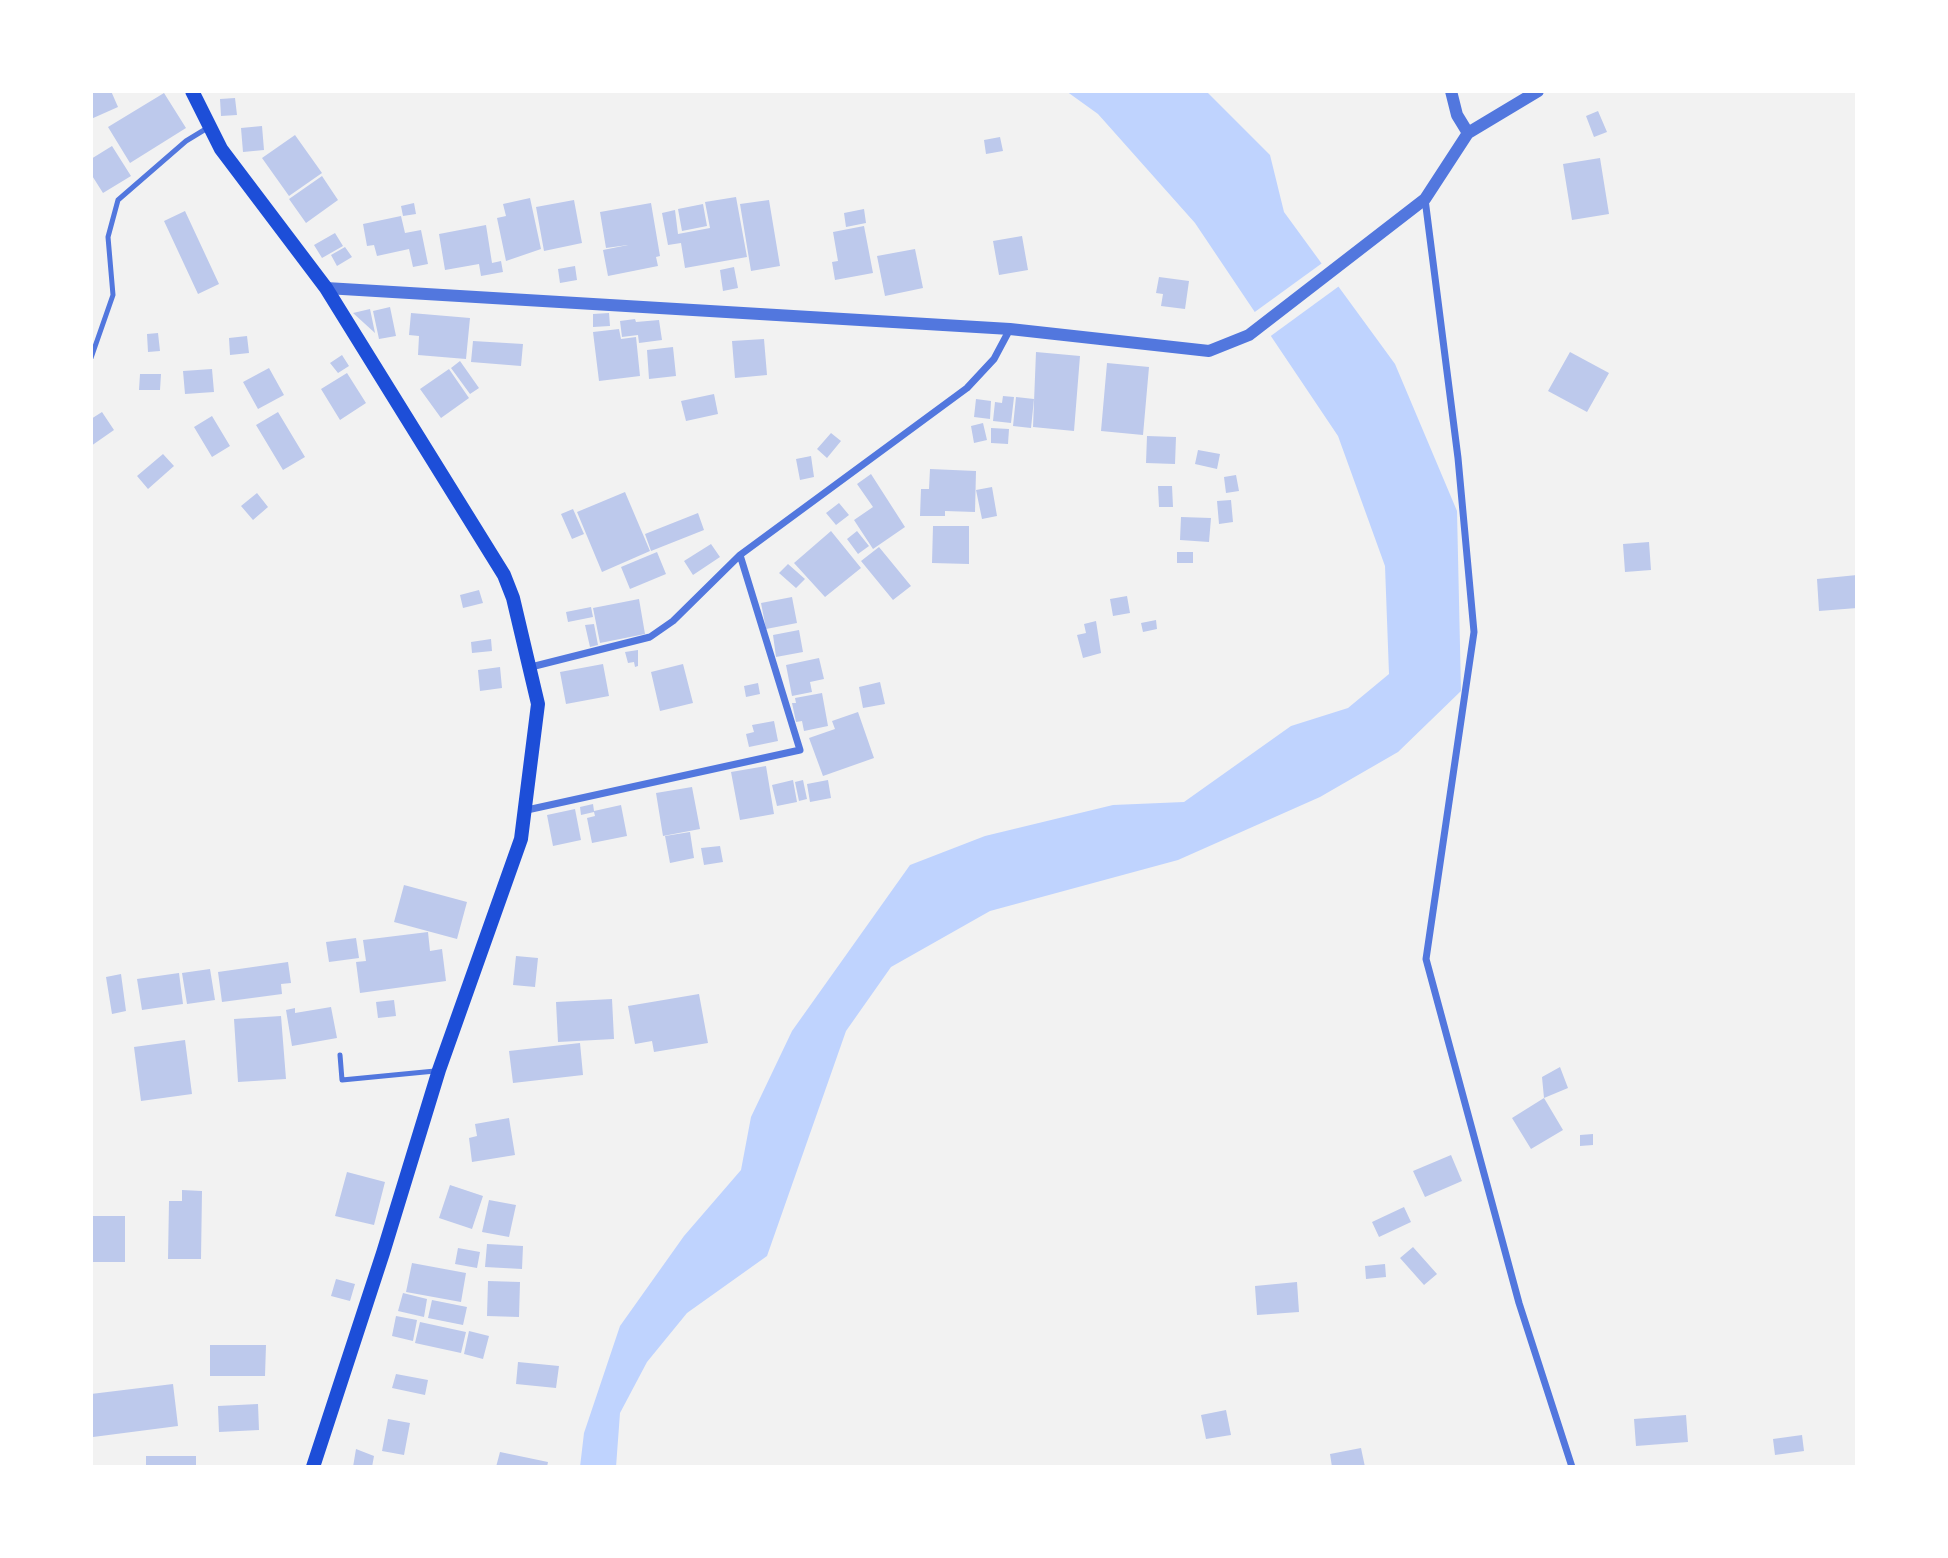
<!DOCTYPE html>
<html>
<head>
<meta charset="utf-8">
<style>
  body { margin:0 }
  #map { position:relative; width:1948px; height:1558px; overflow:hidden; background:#f2f2f2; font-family:"Public Sans",sans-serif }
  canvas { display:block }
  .frame { position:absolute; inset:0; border:93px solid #fff; pointer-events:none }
</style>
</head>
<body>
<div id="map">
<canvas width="1948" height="1558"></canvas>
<div class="frame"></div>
</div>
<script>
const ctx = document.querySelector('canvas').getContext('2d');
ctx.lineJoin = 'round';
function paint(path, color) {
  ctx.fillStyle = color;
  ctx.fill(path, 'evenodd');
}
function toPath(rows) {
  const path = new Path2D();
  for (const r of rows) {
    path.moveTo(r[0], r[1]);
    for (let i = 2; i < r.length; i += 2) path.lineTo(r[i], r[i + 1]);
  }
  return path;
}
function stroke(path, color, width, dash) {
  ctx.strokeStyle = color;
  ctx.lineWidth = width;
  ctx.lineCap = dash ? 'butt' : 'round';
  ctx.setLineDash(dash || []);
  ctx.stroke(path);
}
const water = toPath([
  [1066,91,1206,91,1270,155,1284,212,1395,364,1457,511,1461,691,1398,752,1320,797,1178,860,990,911,891,967,846,1031,767,1256,687,1313,647,1362,620,1413,616,1467,580,1467,584,1433,620,1326,684,1236,741,1170,751,1117,792,1031,910,865,985,836,1113,805,1184,802,1291,726,1348,708,1389,674,1385,566,1338,436,1195,223,1098,114]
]);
const pier = toPath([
  [1325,261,1342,284,1268,338,1252,314]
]);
const building = toPath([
  [91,91,111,91,118,107,91,119],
  [164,93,186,128,130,163,108,127],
  [235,98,237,115,221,116,220,99],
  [1598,111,1607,132,1594,137,1586,116],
  [262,126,264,150,243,152,241,128],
  [295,135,322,173,289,196,262,158],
  [1000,137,1003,151,986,154,984,140],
  [112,146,131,176,103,193,91,174,91,159],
  [1600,158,1609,214,1572,220,1563,164],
  [322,176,338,200,306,223,289,199],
  [736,197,747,257,685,268,681,243,668,245,662,213,675,210,678,234,710,228,705,202],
  [530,198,541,249,506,261,497,218,506,216,503,204],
  [574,200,582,243,544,251,536,207],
  [769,200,780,266,751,271,740,204],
  [414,203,416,214,403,216,401,206],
  [651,203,660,256,656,257,658,266,608,276,603,250,628,245,606,248,600,212],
  [703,204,707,226,682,231,678,209],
  [864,209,866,223,846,227,844,213],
  [185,211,219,284,198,294,164,221],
  [401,216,405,233,421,230,428,264,413,267,409,249,377,256,374,245,367,246,363,224],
  [486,225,492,263,501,261,503,272,481,276,479,264,445,270,439,234],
  [864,226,873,273,835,280,832,262,838,261,833,232],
  [335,233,343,246,322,258,314,245],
  [1022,236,1028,270,999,275,993,241],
  [345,247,352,257,337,266,331,255],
  [915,249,923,288,885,296,877,256],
  [575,266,577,280,560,283,558,269],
  [734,267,738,288,723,291,720,270],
  [1159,277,1189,281,1185,309,1161,306,1163,294,1156,293],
  [390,307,396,336,379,339,373,311],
  [370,309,375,333,353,313],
  [411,313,470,318,466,359,418,355,419,336,409,335],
  [609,313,610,326,593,327,593,314],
  [635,319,636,322,659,320,662,340,639,343,638,335,622,337,620,321],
  [619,329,621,339,636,337,640,376,599,381,593,332],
  [158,333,160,351,148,352,147,334],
  [247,336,249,353,230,355,229,338],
  [764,339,767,375,735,378,732,341],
  [473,341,523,344,521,366,471,362],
  [673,347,676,376,649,379,647,350],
  [1036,352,1080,356,1074,431,1033,427],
  [1570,352,1609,373,1587,412,1548,391],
  [342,355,349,366,338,373,330,363],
  [460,361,479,388,470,394,451,368],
  [1107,363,1149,367,1143,435,1101,431],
  [269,368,284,395,258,409,243,382],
  [212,369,214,392,185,394,183,371],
  [449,369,469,398,441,418,420,389],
  [347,373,366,403,340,420,321,389],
  [140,374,161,374,160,390,139,390],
  [714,394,718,414,686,421,681,401],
  [1003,396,1014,397,1011,423,993,421,995,402,1002,403],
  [1016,397,1034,399,1031,428,1013,426],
  [976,399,991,401,990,419,974,417],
  [102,412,114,430,91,446,91,419],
  [278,412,305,457,283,470,256,425],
  [212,416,230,446,212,457,194,427],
  [983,423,987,440,974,443,971,426],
  [991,428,1009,429,1008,444,991,443],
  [831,433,841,441,827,458,817,449],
  [1147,436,1176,437,1175,464,1146,463],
  [1198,450,1220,454,1217,469,1195,464],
  [163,454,174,466,148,489,137,476],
  [811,456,814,477,800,480,796,459],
  [930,469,976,471,975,512,945,511,945,516,920,516,921,489,929,489],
  [871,474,905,527,873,549,854,520,873,507,857,484],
  [1236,475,1239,491,1226,493,1224,477],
  [1158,486,1172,486,1173,507,1159,507],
  [992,487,997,516,982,519,976,490],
  [625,492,650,551,602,572,577,512],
  [257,493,268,507,253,520,241,506],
  [1231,500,1233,522,1219,524,1217,501],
  [839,503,849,515,836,525,826,513],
  [573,509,584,534,572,539,561,514],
  [698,513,704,530,651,551,645,534],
  [1181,517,1211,518,1209,542,1180,540],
  [933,526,969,526,969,564,932,563],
  [831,531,861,568,825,597,794,563],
  [857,531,869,546,858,554,847,539],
  [1649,542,1651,570,1625,572,1623,544],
  [711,544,720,557,693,575,684,561],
  [879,547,911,586,893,600,861,561],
  [657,552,666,574,630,589,621,567],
  [1177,552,1193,552,1193,563,1177,563],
  [788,564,805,579,796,588,779,573],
  [1857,575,1857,608,1819,611,1817,579],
  [479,590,483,603,463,608,460,595],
  [1127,596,1130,613,1113,616,1110,599],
  [792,597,797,623,766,629,761,603],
  [639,599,645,634,600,643,593,608],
  [591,607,593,617,568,622,566,612],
  [1156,620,1157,629,1143,632,1141,623],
  [1096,621,1101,653,1083,658,1077,635,1086,633,1084,624],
  [594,624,598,645,590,647,585,625],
  [799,630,803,652,776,657,773,635],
  [491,639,492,651,472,653,471,642],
  [638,650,638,666,635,667,634,662,628,663,625,652],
  [819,658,824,679,810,682,812,692,792,696,786,665],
  [603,664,609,696,566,704,560,672],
  [683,664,693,703,660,711,651,672],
  [500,667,502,688,480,691,478,670],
  [880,682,885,704,863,708,859,687],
  [758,683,760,694,746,697,744,686],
  [822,693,828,726,804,731,802,721,796,722,792,703,796,703,795,698],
  [858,712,874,758,823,776,809,738,835,729,832,721],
  [774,721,778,741,749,747,746,734,754,732,752,725],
  [766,766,774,814,740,820,731,772],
  [793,780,797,802,777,806,772,785],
  [803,780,807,799,799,801,795,782],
  [828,780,831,798,810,802,807,784],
  [692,787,700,829,663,836,656,793],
  [593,804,594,811,621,805,627,836,592,843,587,818,595,816,594,812,581,815,580,807],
  [575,809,581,840,553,846,547,815],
  [690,832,694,858,670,863,665,836],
  [720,846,723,862,704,865,701,848],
  [404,885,467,902,457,939,394,922],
  [428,932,430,951,442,949,446,981,360,993,356,962,366,961,363,940],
  [356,938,359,958,329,962,326,942],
  [516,956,538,958,535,987,513,985],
  [288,962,291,983,281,984,282,994,222,1002,218,972],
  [210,969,215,1000,187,1004,182,973],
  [179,973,183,1004,142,1010,137,979],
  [121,974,126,1011,112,1014,106,977],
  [699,994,708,1043,654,1052,652,1041,635,1044,628,1006],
  [612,999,614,1039,558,1042,556,1002],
  [394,1000,396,1016,378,1018,376,1002],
  [331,1007,337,1038,292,1046,286,1010,295,1008,295,1013],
  [281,1016,286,1079,238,1082,234,1019],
  [185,1040,192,1094,141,1101,134,1047],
  [580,1043,583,1075,513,1083,509,1051],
  [1560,1067,1568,1088,1544,1098,1563,1130,1531,1149,1512,1118,1544,1098,1542,1077],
  [509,1118,515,1155,472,1162,469,1138,477,1136,475,1124],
  [1593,1134,1593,1145,1580,1146,1580,1135],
  [1451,1155,1462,1181,1425,1197,1413,1171],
  [347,1172,385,1182,374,1225,335,1216],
  [450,1185,483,1196,472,1229,439,1218],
  [182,1190,202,1191,201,1259,168,1259,169,1201,182,1201],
  [489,1200,516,1205,509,1237,482,1232],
  [1404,1207,1411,1222,1379,1237,1372,1222],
  [93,1216,125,1216,125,1262,93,1262],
  [487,1244,523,1246,522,1269,485,1267],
  [1413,1247,1437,1274,1424,1285,1400,1258],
  [458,1248,480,1252,477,1268,455,1264],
  [412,1263,466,1273,461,1302,406,1292],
  [1385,1264,1386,1277,1366,1279,1365,1266],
  [336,1279,355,1284,350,1301,331,1296],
  [488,1281,520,1282,519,1317,487,1316],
  [1297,1282,1299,1312,1257,1315,1255,1286],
  [403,1293,427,1299,424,1317,398,1311],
  [432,1300,467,1307,463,1325,428,1318],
  [396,1316,417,1320,413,1341,392,1336],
  [420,1322,466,1332,461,1353,415,1343],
  [469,1331,489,1336,483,1359,464,1354],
  [210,1345,266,1345,265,1376,210,1376],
  [518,1362,559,1366,556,1388,516,1384],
  [396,1374,428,1380,425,1395,392,1388],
  [173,1384,178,1426,93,1437,91,1394],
  [258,1404,259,1430,219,1432,218,1406],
  [1226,1410,1231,1435,1206,1439,1201,1415],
  [1686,1415,1688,1442,1636,1446,1634,1419],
  [388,1419,410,1423,404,1455,382,1451],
  [1802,1435,1804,1451,1775,1455,1773,1439],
  [1361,1448,1365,1467,1332,1467,1330,1454],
  [356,1449,374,1456,372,1467,353,1467],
  [500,1452,548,1462,547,1467,496,1467],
  [146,1456,196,1456,196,1467,146,1467]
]);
const service = toPath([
  [91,358,113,295,108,237,118,200,186,141,209,127],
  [340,1055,342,1080,435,1071]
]);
const minor = toPath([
  [1425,199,1458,458,1474,632,1426,959,1519,1303,1572,1467],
  [531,667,650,637,673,621,740,555,967,388,994,359,1010,329],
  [527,810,800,750,740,555]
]);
const tertiary = toPath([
  [1468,133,1538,91],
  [326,288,1010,329,1209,351,1249,335,1425,199,1468,133,1457,115,1451,91]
]);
const secondary = toPath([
  [192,91,221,149,326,288,504,575,513,598,538,704,521,839,439,1070,383,1253,313,1467]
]);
paint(water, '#bfd3fe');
paint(pier, '#f2f2f2');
paint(building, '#bdc9ec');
stroke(service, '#5277de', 5);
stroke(minor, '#5277de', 7);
stroke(tertiary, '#5277de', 12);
stroke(secondary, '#1d4ed8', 14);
</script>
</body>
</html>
